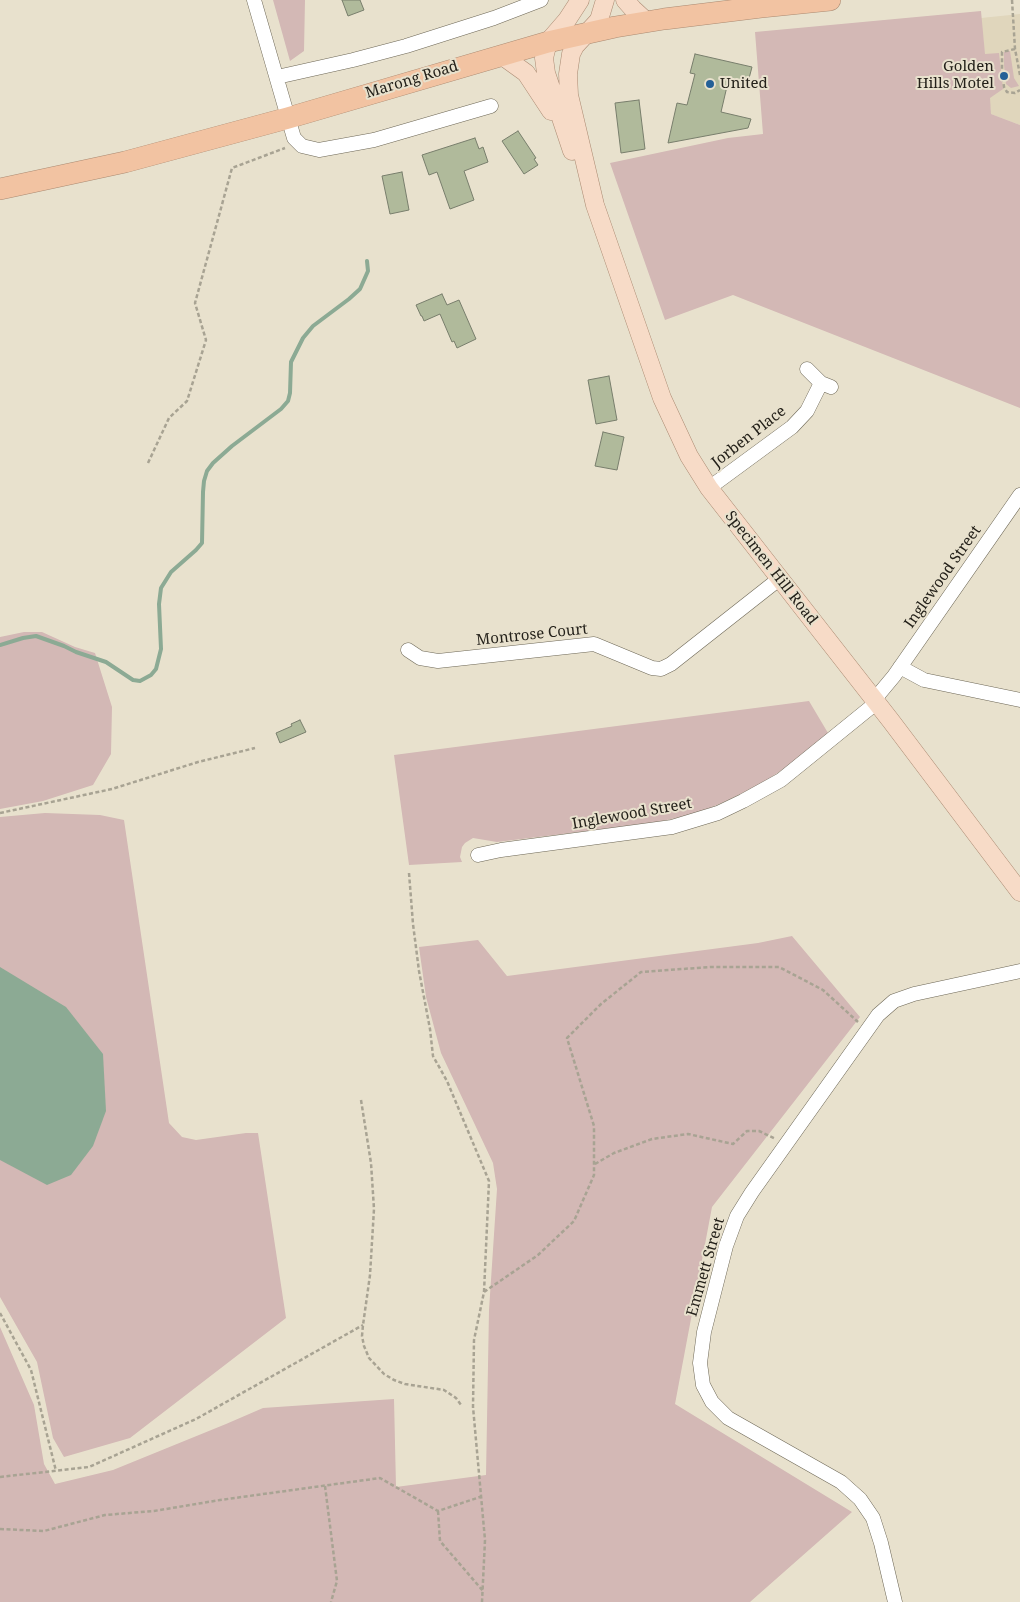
<!DOCTYPE html>
<html>
<head>
<meta charset="utf-8">
<style>
  body { margin:0 }
  canvas { display:block; background:#e8e1cd }
</style>
</head>
<body>
<canvas width="1020" height="1602"></canvas>
<script>
const ctx = document.querySelector('canvas').getContext('2d');
ctx.lineJoin = 'round';
function paint(path, color) {
  ctx.fillStyle = color;
  ctx.fill(path, 'evenodd');
}
function toPath(rows) {
  const path = new Path2D();
  for (const r of rows) {
    path.moveTo(r[0], r[1]);
    for (let i = 2; i < r.length; i += 2) path.lineTo(r[i], r[i + 1]);
  }
  return path;
}
function stroke(path, color, width, dash) {
  ctx.strokeStyle = color;
  ctx.lineWidth = width;
  ctx.lineCap = dash ? 'butt' : 'round';
  ctx.setLineDash(dash || []);
  ctx.stroke(path);
}
function label(font, color, halo, rows, align = 'center') {
  ctx.font = font + ' "Noto Serif",serif';
  ctx.lineWidth = 4;
  ctx.setLineDash([]);
  ctx.textBaseline = 'middle';
  ctx.strokeStyle = halo;
  ctx.fillStyle = color;
  for (const [text, x, y, turn = 0] of rows) {
    ctx.save();
    ctx.translate(x, y);
    ctx.rotate((+turn || 0) * Math.PI / 180);
    ctx.textAlign = isNaN(turn) ? turn : align;
    if (halo) ctx.strokeText(text, 0, 0);
    ctx.fillText(text, 0, 0);
    ctx.restore();
  }
}
const built = toPath([
  [1020,14,1020,125,991,114,981,18]
]);
const green = toPath([
  [273,0,305,0,304,51,290,61],
  [981,11,985,54,999,53,1003,89,990,98,991,114,1020,125,1020,408,733,295,665,320,610,163,728,138,763,134,755,32],
  [1010,51,1014,78,1019,86,1011,88,1006,84,1004,65,1004,52],
  [24,632,42,632,75,647,95,653,112,707,111,754,93,785,43,801,0,809,0,637],
  [809,701,828,733,791,764,761,784,724,802,698,813,653,823,497,842,473,838,465,843,462,847,460,857,462,862,409,865,394,755],
  [45,813,100,815,124,820,169,1123,182,1137,196,1140,246,1133,258,1133,286,1318,130,1438,64,1457,53,1438,37,1362,0,1297,0,817],
  [792,936,860,1017,712,1207,675,1404,852,1512,750,1602,0,1602,0,1327,34,1405,44,1464,55,1484,113,1470,226,1424,263,1408,394,1399,396,1487,486,1475,489,1310,497,1189,493,1163,441,1053,426,997,419,947,478,940,507,976,758,943]
]);
const water = toPath([
  [0,967,66,1007,103,1054,106,1111,93,1146,71,1175,47,1185,0,1160]
]);
const stream = toPath([
  [0,645,23,638,36,636,64,646,76,652,106,662,133,680,140,681,151,675,156,669,161,649,159,604,161,588,171,572,196,550,202,543,203,492,204,481,207,471,213,463,232,446,281,409,288,401,290,393,291,362,303,338,313,326,349,299,360,289,368,271,367,261]
]);
const building = toPath([
  [342,0,360,0,364,10,348,16,342,0],
  [695,54,752,67,747,86,728,82,721,112,751,119,748,128,668,143,677,103,687,105,695,74,690,73,695,54],
  [639,100,645,149,621,153,615,103,639,100],
  [518,131,536,158,534,159,538,165,524,174,502,141,518,131],
  [475,138,479,149,483,147,488,162,464,171,474,200,450,209,437,172,429,175,422,155,475,138],
  [402,172,409,210,390,214,382,176,402,172],
  [442,294,447,305,459,300,476,339,457,348,454,341,452,342,440,314,424,321,422,316,421,316,416,305,442,294],
  [609,376,617,420,596,424,588,380,609,376],
  [603,432,624,437,617,470,595,466,603,432],
  [300,720,306,732,280,743,276,733,292,726,291,724,300,720]
]);
const path = toPath([
  [1012,0,1015,49,1020,75],
  [1015,49,1002,52,1002,71,1004,87,1007,92,1015,93,1020,90],
  [148,463,169,418,187,401,206,340,195,303,232,168,285,148],
  [0,813,112,789,198,762,255,748],
  [409,873,413,924,419,971,430,1029,433,1056,447,1081,489,1181,484,1292,474,1340,473,1407,485,1540,482,1602],
  [361,1100,371,1163,374,1209,370,1275,363,1325,362,1336,364,1346,369,1358,384,1374,394,1380,405,1384,444,1390,456,1398,461,1405],
  [595,1164,614,1153,652,1139,688,1134,733,1144,747,1131,759,1131,776,1139],
  [484,1292,538,1255,574,1221,594,1175,594,1126,567,1038,601,1004,641,972,710,967,779,967,823,990,858,1022],
  [0,1313,31,1370,56,1471],
  [0,1477,89,1467,196,1419,363,1325],
  [325,1486,337,1581,331,1602],
  [438,1511,440,1541,483,1591],
  [0,1529,44,1531,105,1515,154,1511,220,1500,380,1478,438,1511,480,1497]
]);
const minor = toPath([
  [254,0,294,138,302,146,319,150,374,140,491,106],
  [277,77,353,60,406,46,494,18,541,0],
  [807,369,821,383,831,387],
  [709,488,792,427,807,411,821,383],
  [408,650,420,658,438,661,594,644,652,668,661,669,671,664,779,579],
  [900,667,924,680,1020,700],
  [874,700,894,676,1020,495],
  [478,855,501,850,672,827,718,813,743,801,781,780,876,703],
  [895,1602,881,1543,873,1518,860,1499,841,1482,728,1418,712,1402,703,1385,700,1363,704,1332,726,1246,737,1216,752,1192,878,1015,894,1001,914,994,1020,971]
]);
const major = toPath([
  [605,0,599,20,575,46,571,54,568,74,569,95,595,205,662,398,689,456,709,488,891,721,1020,892],
  [625,0,633,9,647,22],
  [501,55,526,73,551,111],
  [572,151,546,73,544,58,548,42,567,20,580,0]
]);
const highway = toPath([
  [0,189,125,162,288,118,548,42,615,27,664,19,761,7,830,0]
]);
const markers = [
  [1004,76,5,"#246097"],
  [710,84,5,"#246097"]
];
const poiNames = [
  ["Golden",994,67],
  ["Hills Motel",994,84],
  ["United",720,84,"left"]
];
const streetNames = [
  ["Marong Road",412,80,-17],
  ["Jorben Place",749,437,-38],
  ["Specimen Hill Road",771,568,52],
  ["Inglewood Street",943,577,-55],
  ["Montrose Court",532,635,-6],
  ["Inglewood Street",632,814,-10],
  ["Emmett Street",706,1267,-74]
];
paint(built, '#e0d6bc');
paint(green, '#d3b8b5');
paint(water, '#8caa94');
stroke(stream, '#8caa94', 4);
paint(building, '#b0ba9b');
stroke(building, '#787e6c', 1);
stroke(minor, '#6d6756', 15);
stroke(major, '#aa8a72', 19);
stroke(highway, '#aa8a72', 22);
stroke(path, '#a8a393', 2.5, [4, 2.5]);
stroke(minor, '#fff', 14);
stroke(major, '#f7dbc7', 18);
stroke(highway, '#f2c3a2', 21);
for (const [x, y, r, color] of markers) {
  const dot = new Path2D();
  dot.arc(x, y, r, 0, 2 * Math.PI);
  ctx.fillStyle = color;
  ctx.fill(dot);
  stroke(dot, '#e8e1cd', 2);
}
label('15px', '#24211a', '#e8e1cd', poiNames, 'right');
label('15px', '#24211a', '#e8e1cd', streetNames);
</script>
</body>
</html>
